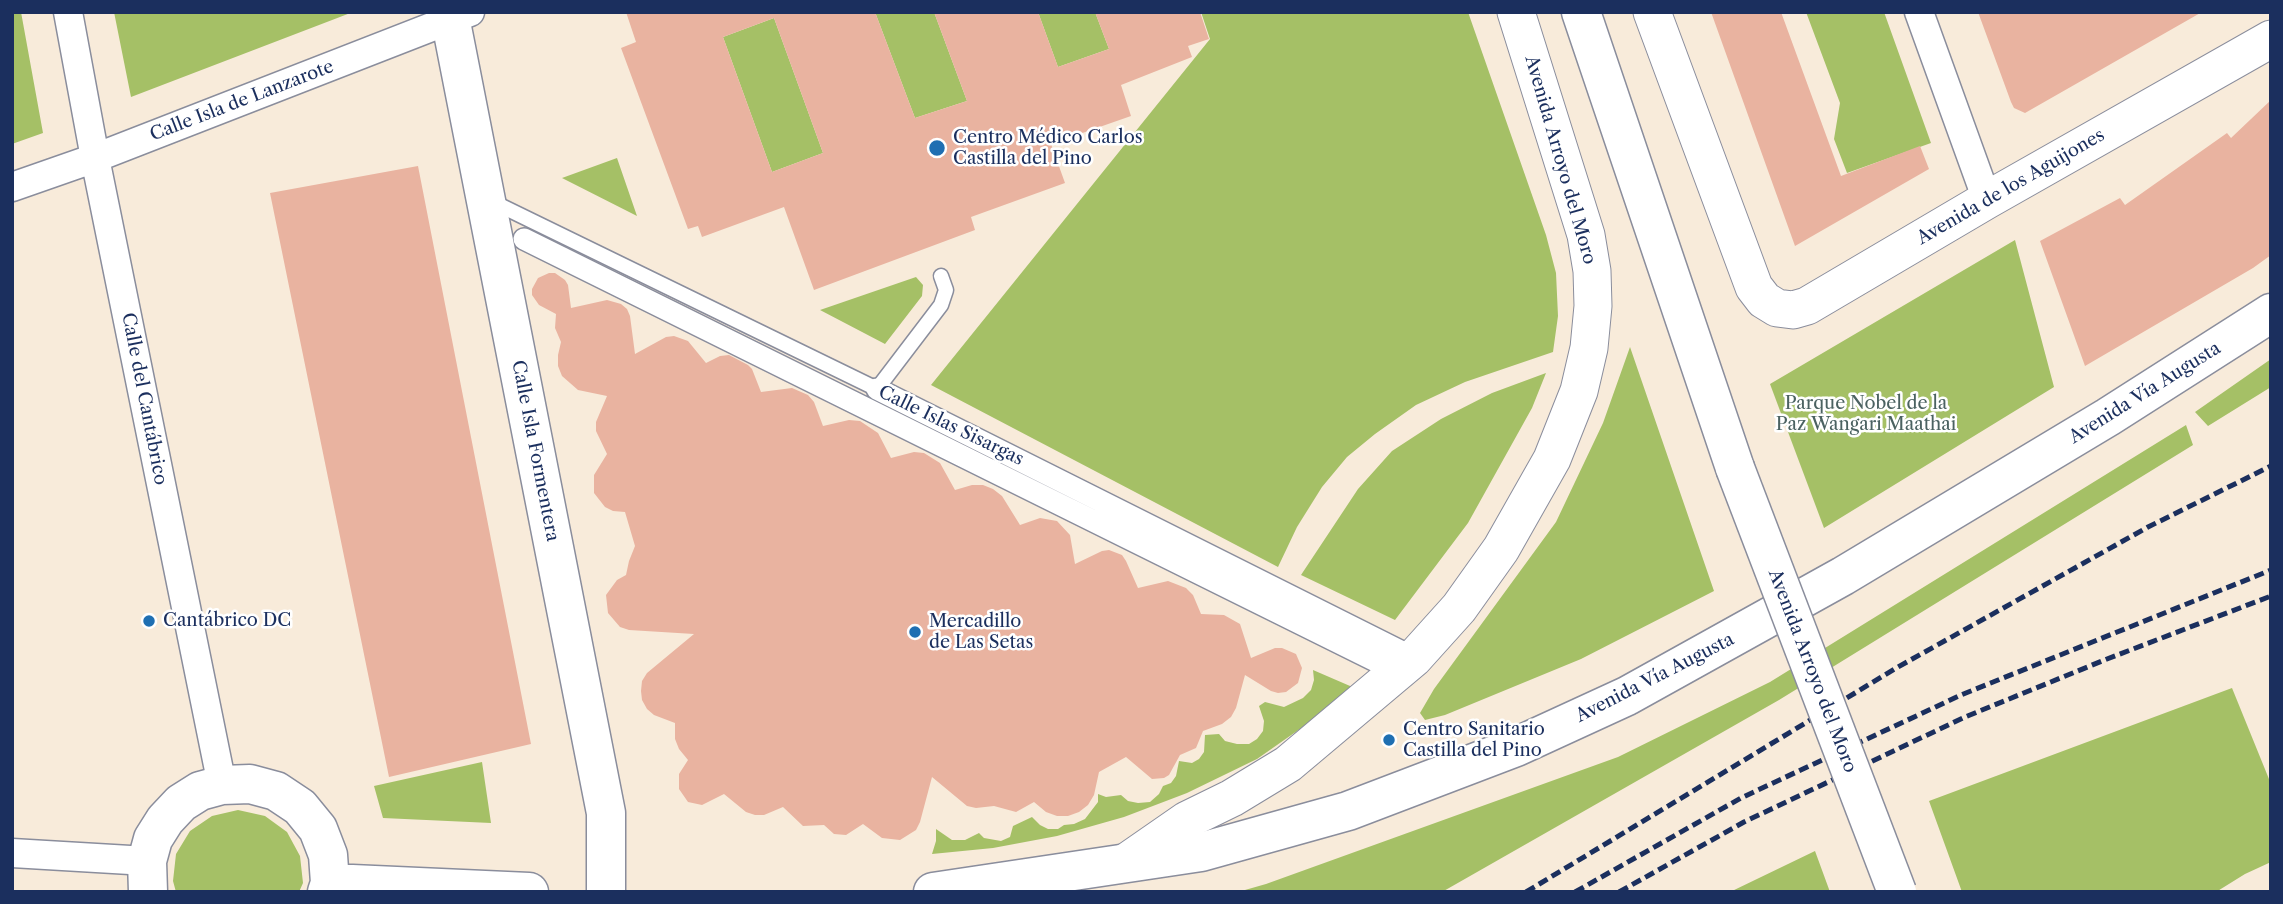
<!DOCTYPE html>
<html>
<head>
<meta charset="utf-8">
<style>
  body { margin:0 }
  #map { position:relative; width:2283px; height:904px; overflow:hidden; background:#f8ebda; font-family:"Libre Caslon Text",serif }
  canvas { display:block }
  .frame { position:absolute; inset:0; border:14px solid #1b2f5e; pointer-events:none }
</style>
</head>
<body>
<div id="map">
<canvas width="2283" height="904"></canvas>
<div class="frame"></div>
</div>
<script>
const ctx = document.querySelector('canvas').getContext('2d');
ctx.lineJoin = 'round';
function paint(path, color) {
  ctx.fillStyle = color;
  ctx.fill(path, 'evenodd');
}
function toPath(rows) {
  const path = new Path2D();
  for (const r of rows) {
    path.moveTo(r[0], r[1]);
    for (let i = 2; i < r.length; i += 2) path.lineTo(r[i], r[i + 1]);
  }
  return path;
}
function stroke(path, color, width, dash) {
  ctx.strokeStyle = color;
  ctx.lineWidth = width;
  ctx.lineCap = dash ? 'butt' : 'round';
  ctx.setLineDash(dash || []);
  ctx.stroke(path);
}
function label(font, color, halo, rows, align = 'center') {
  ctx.font = font + ' "Libre Caslon Text",serif';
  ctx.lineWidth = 5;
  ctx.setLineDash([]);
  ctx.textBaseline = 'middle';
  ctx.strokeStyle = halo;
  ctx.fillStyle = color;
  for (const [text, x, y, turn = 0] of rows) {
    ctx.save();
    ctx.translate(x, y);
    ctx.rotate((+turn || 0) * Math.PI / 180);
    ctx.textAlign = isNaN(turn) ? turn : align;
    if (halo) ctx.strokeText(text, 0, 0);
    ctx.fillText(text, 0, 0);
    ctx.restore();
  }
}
const green = toPath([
  [12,12,21,12,43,133,12,144],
  [114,12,353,12,131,97],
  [875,12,934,12,967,101,915,118],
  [1038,12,1095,12,1109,49,1058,67],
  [1201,12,1468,12,1546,235,1556,273,1558,316,1553,352,1465,382,1416,405,1375,434,1347,457,1322,487,1297,527,1278,567,931,385,1210,39],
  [1806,12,1884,12,1931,143,1847,173,1834,139,1840,103],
  [774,18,823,153,772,172,723,37],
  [617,158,637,216,562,178],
  [2015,240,2054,387,1824,528,1770,384],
  [916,277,923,285,922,296,885,344,820,310],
  [1630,347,1714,591,1581,659,1445,715,1425,720,1420,713,1434,689,1556,522,1603,423],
  [2271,359,2271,387,2208,426,2195,412],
  [1546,373,1532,408,1468,523,1395,620,1301,575,1358,489,1392,451,1441,419,1492,393],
  [2186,425,2193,445,1779,700,1442,892,1238,892,1266,884,1618,757,1770,682],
  [1313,670,1357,689,1257,759,1187,793,1124,817,1057,836,993,848,932,854,936,841,936,829,952,840,965,840,979,833,984,838,1001,841,1010,837,1013,826,1032,817,1040,825,1048,829,1058,829,1064,825,1074,824,1085,819,1098,802,1098,794,1106,797,1121,795,1128,801,1138,803,1150,802,1159,794,1163,786,1171,783,1176,776,1179,761,1192,763,1199,759,1204,752,1205,735,1219,734,1225,741,1237,744,1249,744,1257,739,1263,731,1264,721,1259,706,1265,702,1284,707,1303,698,1311,690,1314,680],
  [2232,688,2271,784,2271,862,2245,874,2216,892,1962,892,1929,801],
  [482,762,491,823,383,818,374,786],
  [238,810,265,816,287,832,300,856,303,883,299,892,176,892,173,881,176,854,190,831,212,816],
  [1815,851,1830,892,1730,892]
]);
const building = toPath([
  [626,12,875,12,915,118,967,101,934,12,1038,12,1058,67,1109,49,1095,12,1200,12,1209,39,1188,46,1192,57,1121,85,1131,116,1051,144,1065,183,971,217,975,230,814,290,784,207,702,237,698,226,688,229,621,48,636,42],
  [774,18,823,153,772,172,723,37],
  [1711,12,1781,12,1841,176,1920,146,1929,169,1795,246],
  [1978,12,2202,12,2025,113,2014,108,2011,102],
  [2271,100,2271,255,2253,268,2085,366,2040,241,2120,198,2125,205,2227,133,2231,138],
  [418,166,531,744,389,777,270,193],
  [549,273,555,273,565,280,568,285,571,308,607,300,621,304,627,309,630,316,635,354,666,337,674,336,688,341,706,363,720,356,729,355,748,365,752,369,761,392,792,388,808,395,814,402,823,426,849,420,860,421,878,433,891,458,914,452,924,453,940,463,955,490,972,485,983,485,993,489,1002,496,1020,525,1040,518,1057,521,1070,535,1075,564,1102,551,1109,550,1122,555,1126,561,1138,588,1168,581,1186,588,1193,595,1201,614,1224,615,1240,624,1251,658,1275,648,1282,648,1296,654,1302,668,1298,683,1286,692,1278,693,1271,691,1245,675,1236,708,1231,717,1222,724,1203,731,1196,748,1180,755,1169,775,1164,778,1152,779,1126,757,1099,772,1094,795,1088,805,1079,812,1068,816,1057,816,1046,812,1034,802,1016,812,994,806,976,808,967,806,932,777,920,822,916,830,900,840,882,838,863,824,846,835,834,834,824,825,803,826,783,807,764,815,755,815,746,812,724,794,702,805,688,802,679,789,679,774,688,760,679,749,675,739,675,723,654,715,647,709,642,700,641,691,642,681,647,673,694,634,629,630,620,627,608,613,606,595,617,580,626,575,629,561,635,546,625,512,613,511,605,507,594,493,594,475,607,454,596,431,596,422,607,396,578,390,562,376,558,366,558,355,561,342,555,328,556,314,539,305,532,295,532,289,538,278]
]);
const service = toPath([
  [491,201,877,389,941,305,946,290,941,276]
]);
const pedestrian = toPath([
  [524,239,1398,672],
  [877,389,1414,658]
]);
const minor = toPath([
  [68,12,95,158,222,785],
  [1919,12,1987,200],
  [12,187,95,158,470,12],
  [12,853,147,861]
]);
const tertiary = toPath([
  [1652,12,1754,287,1764,300,1777,308,1793,310,1807,306,1987,200,2271,39],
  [1125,863,1187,820,1232,798,1288,764,1414,658,1459,608,1501,549,1552,459,1579,391,1589,348,1593,306,1592,271,1586,235,1516,12]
]);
const secondary = toPath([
  [449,12,606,813,606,892]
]);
const primary = toPath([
  [1581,12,1735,468],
  [330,883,529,892],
  [148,892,147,861,153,839,165,820,181,803,200,791,222,785,250,784,276,791,300,807,318,829,328,855,330,883,327,892],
  [933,892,1201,852,1348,811,1516,747,1627,696,1843,576,2108,417,2271,313]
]);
const rail = toPath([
  [1526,892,1898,667,2148,527,2271,466],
  [1575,892,1741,798,1961,695,2271,570],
  [1619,892,1744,822,1965,717,2107,659,2271,596]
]);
const primaryBridge = toPath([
  [1735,468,1897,892]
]);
const markers = [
  [937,148,9,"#1f6fb2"],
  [149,621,7,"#1f6fb2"],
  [915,632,7,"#1f6fb2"],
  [1389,740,7,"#1f6fb2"]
];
const streetNames = [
  ["Calle Isla de Lanzarote",242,101,-21],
  ["Avenida Arroyo del Moro",1560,160,74],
  ["Avenida de los Aguijones",2011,187,-30],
  ["Avenida Vía Augusta",2145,393,-32],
  ["Calle del Cantábrico",144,399,79],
  ["Calle Islas Sisargas",951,426,26],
  ["Calle Isla Formentera",535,451,79],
  ["Avenida Arroyo del Moro",1812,671,69],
  ["Avenida Vía Augusta",1655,678,-27]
];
const poiNames = [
  ["Centro Médico Carlos",953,138],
  ["Castilla del Pino",953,159],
  ["Cantábrico DC",163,621],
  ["Mercadillo",929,622],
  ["de Las Setas",929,643],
  ["Centro Sanitario",1403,730],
  ["Castilla del Pino",1403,751]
];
const parkNames = [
  ["Parque Nobel de la",1866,404],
  ["Paz Wangari Maathai",1866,425]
];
paint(green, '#a5c066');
paint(building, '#e9b3a0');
stroke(service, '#8a8d9c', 17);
stroke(pedestrian, '#8a8d9c', 24);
stroke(minor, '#8a8d9c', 31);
stroke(tertiary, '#8a8d9c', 39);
stroke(secondary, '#8a8d9c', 41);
stroke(primary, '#8a8d9c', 41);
stroke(service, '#fff', 14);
stroke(pedestrian, '#fff', 21);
stroke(minor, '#fff', 28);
stroke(tertiary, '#fff', 37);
stroke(secondary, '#fff', 38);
stroke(primary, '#fff', 38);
stroke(rail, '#1b2f5e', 5, [10, 5]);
stroke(primaryBridge, '#8a8d9c', 41, []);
stroke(primaryBridge, '#fff', 38);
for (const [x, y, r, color] of markers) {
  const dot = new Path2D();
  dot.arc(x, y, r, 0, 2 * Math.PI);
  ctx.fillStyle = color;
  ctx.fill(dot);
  stroke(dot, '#fff', 2.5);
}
label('18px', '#1b2f5e', '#fff', streetNames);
label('18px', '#1b2f5e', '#fff', poiNames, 'left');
label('18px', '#4b6261', '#fff', parkNames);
</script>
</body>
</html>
